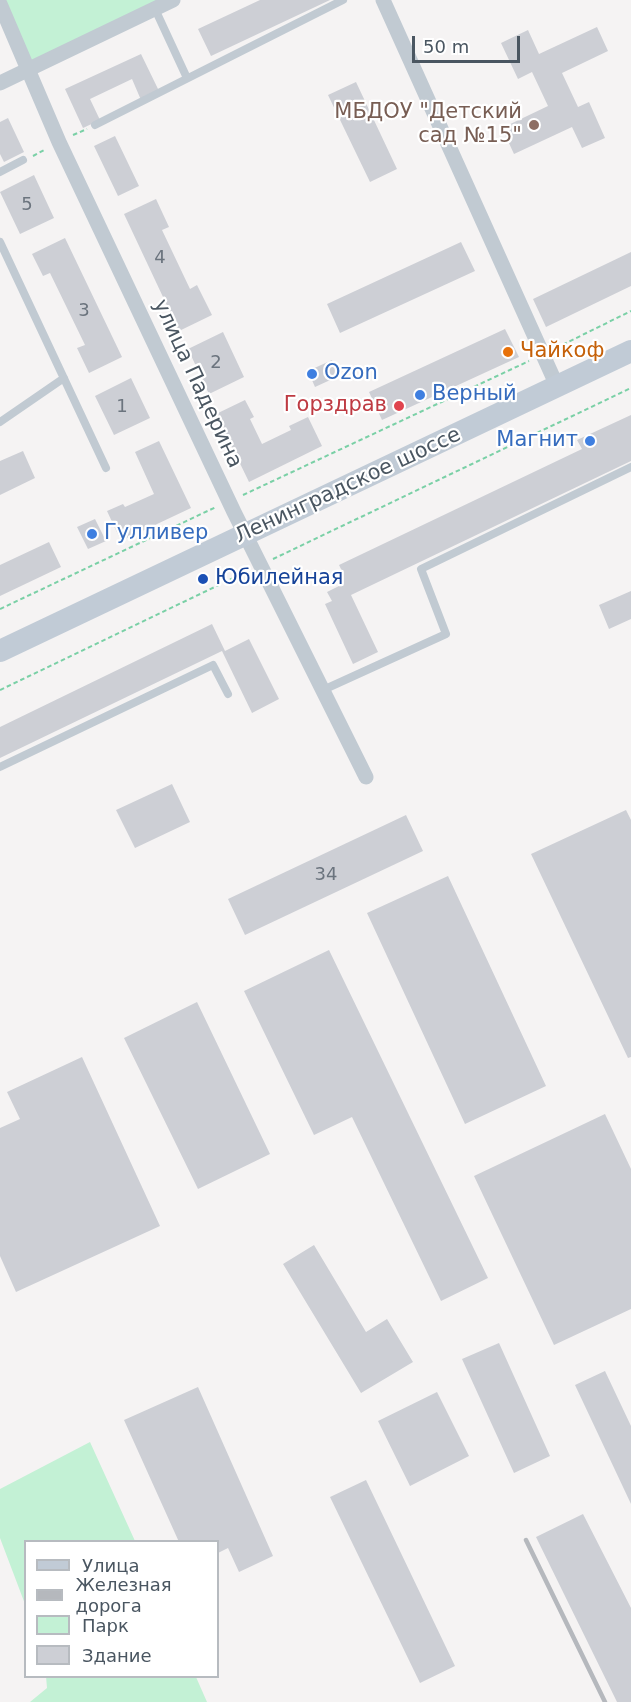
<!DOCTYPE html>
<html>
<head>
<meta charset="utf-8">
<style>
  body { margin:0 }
  #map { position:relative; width:631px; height:1702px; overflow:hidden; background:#f5f3f3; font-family:"DejaVu Sans",sans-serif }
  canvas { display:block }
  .legend { position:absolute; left:24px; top:1540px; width:195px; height:138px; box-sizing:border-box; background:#fff; border:2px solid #b7bbc0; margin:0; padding:8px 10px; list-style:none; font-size:18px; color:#4a5661 }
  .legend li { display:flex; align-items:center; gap:12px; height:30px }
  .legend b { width:30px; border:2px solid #b7bbc0 }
  .scale { position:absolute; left:412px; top:36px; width:108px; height:27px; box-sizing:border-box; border:3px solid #4a5661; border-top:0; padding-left:8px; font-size:18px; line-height:21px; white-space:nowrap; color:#4a5661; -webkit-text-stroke:4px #fff; paint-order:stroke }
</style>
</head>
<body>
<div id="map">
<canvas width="631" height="1702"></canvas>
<ul class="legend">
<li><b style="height:8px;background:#c1cbd6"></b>Улица</li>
<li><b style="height:8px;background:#b5b8bd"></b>Железная дорога</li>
<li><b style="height:16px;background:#c3f1d5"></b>Парк</li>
<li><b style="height:16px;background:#cdcfd5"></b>Здание</li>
</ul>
<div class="scale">50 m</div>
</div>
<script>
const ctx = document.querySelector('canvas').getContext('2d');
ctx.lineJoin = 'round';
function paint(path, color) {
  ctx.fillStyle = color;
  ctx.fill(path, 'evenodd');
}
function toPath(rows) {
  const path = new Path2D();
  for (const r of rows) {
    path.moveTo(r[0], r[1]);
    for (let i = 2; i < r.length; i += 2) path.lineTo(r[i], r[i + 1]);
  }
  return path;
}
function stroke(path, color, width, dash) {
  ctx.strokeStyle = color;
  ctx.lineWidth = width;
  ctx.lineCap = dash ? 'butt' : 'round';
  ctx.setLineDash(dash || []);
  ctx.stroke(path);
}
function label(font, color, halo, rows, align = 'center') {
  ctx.font = font + ' "DejaVu Sans",sans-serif';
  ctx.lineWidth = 4.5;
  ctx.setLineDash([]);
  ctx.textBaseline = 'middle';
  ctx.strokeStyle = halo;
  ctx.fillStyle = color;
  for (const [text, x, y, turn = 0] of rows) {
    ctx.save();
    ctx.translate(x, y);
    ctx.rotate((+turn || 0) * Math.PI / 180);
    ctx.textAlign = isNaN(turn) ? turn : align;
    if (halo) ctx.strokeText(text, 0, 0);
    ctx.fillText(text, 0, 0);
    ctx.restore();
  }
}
const green = toPath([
  [0,0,173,0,27,70],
  [90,1442,135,1541,26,1542,25,1604,0,1538,0,1489],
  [46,1676,196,1677,207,1702,30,1702,47,1688]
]);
const building = toPath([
  [260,0,330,0,211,56,198,29],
  [597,27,608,51,562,73,578,107,589,102,605,138,582,148,572,127,514,154,502,128,548,106,532,72,518,79,501,43,528,30,539,54],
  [141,54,159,91,141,100,132,79,90,99,100,120,83,128,65,89],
  [356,82,397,169,370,182,328,95],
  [8,118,24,152,4,162,0,154,0,122],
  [115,136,139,186,118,196,94,146],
  [34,175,54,218,20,234,0,192],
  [156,199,169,227,162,230,190,289,197,285,212,315,179,331,124,214],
  [65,238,122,357,89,373,77,348,85,345,50,273,43,276,32,254],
  [461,242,475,271,340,333,327,304],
  [631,252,631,286,546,327,533,299],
  [505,329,519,357,382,420,369,392],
  [223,332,244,377,209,394,188,349],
  [332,360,339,376,315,387,308,371],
  [131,378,150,418,114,435,95,396],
  [245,400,254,417,250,419,262,444,291,430,289,426,308,417,322,446,249,482,216,414],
  [631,415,631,461,351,595,378,652,353,664,325,604,332,601,327,592,339,586,334,575,342,571,339,565,582,449,577,440],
  [159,441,191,508,121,541,107,511,123,504,125,507,154,494,135,452],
  [23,451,35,478,0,495,0,461],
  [95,519,106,541,88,549,77,527],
  [49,542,61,567,0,596,0,565],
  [631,591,631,619,609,629,599,605],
  [212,624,225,651,249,639,279,699,252,713,222,651,0,758,0,727],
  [172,784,190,822,135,848,116,810],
  [626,810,631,820,631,1057,628,1058,531,854],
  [406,815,423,851,245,935,228,899],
  [448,876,546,1086,465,1124,367,913],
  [329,950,488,1278,441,1301,352,1117,314,1135,244,991],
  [197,1002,270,1154,198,1189,124,1038],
  [82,1057,160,1226,16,1292,0,1256,0,1128,20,1119,7,1092],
  [605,1114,631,1169,631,1309,554,1345,474,1176],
  [314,1245,366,1332,387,1319,413,1362,361,1393,283,1264],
  [499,1343,550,1456,514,1473,462,1359],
  [605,1371,631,1426,631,1504,575,1385],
  [198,1387,273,1556,239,1572,228,1548,218,1553,218,1542,179,1542,124,1420],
  [437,1392,469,1456,410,1486,378,1421],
  [366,1480,455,1666,420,1683,330,1497],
  [583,1514,631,1608,631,1702,617,1702,536,1537]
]);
const path = toPath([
  [73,135,87,129],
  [33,156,46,149],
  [556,348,631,311],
  [243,495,529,361],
  [273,559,631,388],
  [0,609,216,507],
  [0,690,246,572]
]);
const lane = toPath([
  [155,9,187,78],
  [95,125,343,0],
  [0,172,23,160],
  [0,242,106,468],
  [0,422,64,378],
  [323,690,446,634,421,569,631,467],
  [0,767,213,665,228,694]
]);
const street = toPath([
  [383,0,557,386],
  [0,4,59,142,234,512,366,777],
  [0,83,173,0]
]);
const secondary = toPath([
  [0,651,631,351]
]);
const rail = toPath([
  [526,1540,605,1702]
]);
const markers = [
  [534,125,6,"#8d6e63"],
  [508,352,6,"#e8710a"],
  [312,374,6,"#3f7fe0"],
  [420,395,6,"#3f7fe0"],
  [399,406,6,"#e0444e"],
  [590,441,6,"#3f7fe0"],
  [92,534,6,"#3f7fe0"],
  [203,579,6,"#1a4fb4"]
];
const numberNames = [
  ["5",27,205],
  ["4",160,258],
  ["3",84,311],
  ["2",216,363],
  ["1",122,407],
  ["34",326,875]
];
const educationNames = [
  ["МБДОУ \"Детский",522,113],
  ["сад №15\"",522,137]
];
const foodNames = [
  ["Чайкоф",520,352]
];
const shopNames = [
  ["Ozon",324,374],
  ["Верный",432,395],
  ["Магнит",578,441,"right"],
  ["Гулливер",104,534]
];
const streetNames = [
  ["улица Падерина",197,384,65],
  ["Ленинградское шоссе",348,486,-25]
];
const healthNames = [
  ["Горздрав",387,406]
];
const transitNames = [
  ["Юбилейная",215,579]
];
paint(green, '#c3f1d5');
paint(building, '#cdcfd5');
stroke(path, '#7ad0a6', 2, [4.5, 3]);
stroke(lane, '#c1cad2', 8);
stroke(street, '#c1cad2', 15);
stroke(secondary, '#c1cbd6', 22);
stroke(rail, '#b5b8bd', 4.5);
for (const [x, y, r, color] of markers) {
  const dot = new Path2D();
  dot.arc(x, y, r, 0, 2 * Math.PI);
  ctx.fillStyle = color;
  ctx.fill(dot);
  stroke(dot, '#fff', 2);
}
label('18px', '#6b747e', null, numberNames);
label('21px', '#785e54', '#fff', educationNames, 'right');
label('21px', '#c56008', '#fff', foodNames, 'left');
label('21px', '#366cbe', '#fff', shopNames, 'left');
label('21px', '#4a5661', '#fff', streetNames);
label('21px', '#be3a42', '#fff', healthNames, 'right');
label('21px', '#164399', '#fff', transitNames, 'left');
</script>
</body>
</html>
